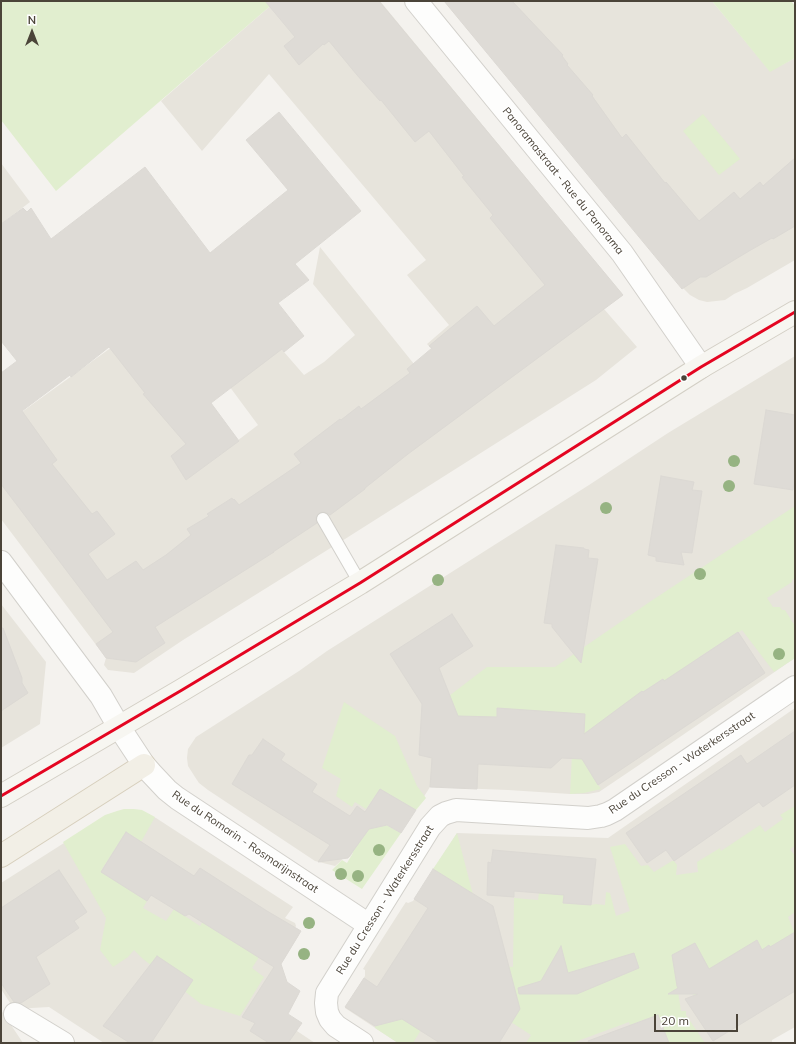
<!DOCTYPE html>
<html>
<head>
<meta charset="utf-8">
<style>
  body { margin:0 }
  #map { position:relative; width:796px; height:1044px; overflow:hidden; background:#f4f2ee; font-family:Mulish,sans-serif }
  canvas { display:block }
  .frame { position:absolute; inset:0; border:2px solid #4b4439; pointer-events:none }
  .north { position:absolute; left:12px; top:12px; width:40px; height:40px; -webkit-text-stroke:3px #fff; paint-order:stroke; rotate:0deg; font-size:11px; font-weight:700; line-height:16px; text-align:center; color:#4b4439 }
  .north::after { content:''; display:block; margin:auto; width:14px; height:18px; background:#4b4439; clip-path:polygon(50% 0,100% 100%,50% 72%,0 100%) }
  .scale { position:absolute; left:654px; top:1014px; width:84px; height:18px; box-sizing:border-box; border:2px solid #4b4439; border-top:0; padding-left:5px; font-size:12px; line-height:14px; white-space:nowrap; color:#4b4439; -webkit-text-stroke:3px #fff; paint-order:stroke }
</style>
</head>
<body>
<div id="map">
<canvas width="796" height="1044"></canvas>
<div class="frame"></div>
<div class="north">N</div>
<div class="scale">20 m</div>
</div>
<script>
const ctx = document.querySelector('canvas').getContext('2d');
ctx.lineJoin = 'round';
function paint(path, color) {
  ctx.fillStyle = color;
  ctx.fill(path, 'evenodd');
}
function toPath(rows) {
  const path = new Path2D();
  for (const r of rows) {
    path.moveTo(r[0], r[1]);
    for (let i = 2; i < r.length; i += 2) path.lineTo(r[i], r[i + 1]);
  }
  return path;
}
function stroke(path, color, width, dash) {
  ctx.strokeStyle = color;
  ctx.lineWidth = width;
  ctx.lineCap = dash ? 'butt' : 'round';
  ctx.setLineDash(dash || []);
  ctx.stroke(path);
}
function label(font, color, halo, rows, align = 'center') {
  ctx.font = font + ' Mulish,sans-serif';
  ctx.lineWidth = 3;
  ctx.setLineDash([]);
  ctx.textBaseline = 'middle';
  ctx.strokeStyle = halo;
  ctx.fillStyle = color;
  for (const [text, x, y, turn = 0] of rows) {
    ctx.save();
    ctx.translate(x, y);
    ctx.rotate((+turn || 0) * Math.PI / 180);
    ctx.textAlign = isNaN(turn) ? turn : align;
    if (halo) ctx.strokeText(text, 0, 0);
    ctx.fillText(text, 0, 0);
    ctx.restore();
  }
}
const residential = toPath([
  [276,1,380,1,623,295,604,309,637,347,596,380,345,539,183,640,134,673,108,670,104,665,106,658,1,519,1,427,130,334,208,463,258,425,221,375,271,337,304,375,324,362,355,335,313,284,320,247,418,369,436,354,427,344,449,325,407,275,426,260,269,74,202,151,161,101],
  [444,1,712,1,770,71,795,58,795,260,747,288,734,294,725,300,707,302,699,300,690,295,683,288],
  [1,163,30,202,1,224],
  [795,356,795,658,639,765,599,792,588,794,570,794,508,790,430,787,401,833,387,825,353,853,350,857,345,858,344,857,341,861,335,866,315,861,208,790,199,783,195,777,188,766,187,758,188,749,196,737,299,671,327,651,589,485,668,433],
  [1,604,46,662,40,724,1,748],
  [795,708,795,1027,772,1040,772,1043,398,1043,345,1008,365,976,365,970,363,969,402,908,406,902,408,903,413,901,457,833,608,838],
  [143,812,156,818,293,907,285,918,295,923,296,926,295,928,298,929,299,935,281,964,287,982,297,989,299,994,287,1015,292,1019,294,1018,299,1022,297,1031,315,1043,104,1043,49,1007,14,1009,1,989,1,883,105,817],
  [1,1010,23,1043,1,1043]
]);
const green = toPath([
  [1,1,276,1,56,191,1,120],
  [712,1,791,1,795,6,795,58,770,72],
  [703,114,740,159,719,175,683,131],
  [795,506,795,578,792,580,792,582,767,598,773,607,780,607,782,610,785,610,795,626,795,658,774,672,742,630,699,657,704,664,664,681,662,679,643,692,587,762,586,766,601,789,584,793,570,794,574,714,534,716,535,710,529,710,528,720,505,719,505,708,497,708,497,717,484,717,452,725,441,702,487,667,555,667,651,601],
  [344,702,395,736,417,786,426,798,416,810,380,789,366,809,355,802,352,807,336,796,341,779,322,768],
  [795,806,795,846,790,849,795,856,795,912,788,917,795,934,773,950,769,945,762,950,757,940,708,990,696,998,690,990,678,992,681,1011,686,1011,686,1015,705,1043,669,1043,664,1031,659,1032,652,1026,649,1018,630,1025,629,1022,572,1043,526,1043,531,1035,494,1011,440,999,413,1043,398,1043,375,1028,375,1026,401,1019,452,943,433,869,457,833,491,964,513,967,514,898,538,900,539,893,564,895,563,903,591,905,596,904,605,905,606,892,610,893,616,916,627,912,630,911,610,847,625,844,641,866,648,865,654,872,672,861,674,861,677,865,676,875,698,872,697,862,720,848,721,851,760,825,765,832,783,819,780,815],
  [124,809,134,809,142,810,155,817,141,842,126,832,102,869,126,884,125,887,147,901,143,908,166,921,174,909,200,926,204,920,218,932,239,945,261,954,252,968,264,977,240,1016,201,1004,143,959,134,950,128,957,113,967,100,950,106,918,63,842,105,815,117,811],
  [387,825,401,833,362,889,332,870,342,860,347,863,353,853,352,852,369,829]
]);
const building = toPath([
  [265,1,379,1,623,295,408,454,365,488,365,489,330,515,327,513,323,512,319,513,317,515,316,519,317,523,273,552,274,552,155,627,165,643,136,662,106,658,96,644,113,632,1,484,1,373,17,361,1,341,1,224,23,208,27,212,31,208,51,239,145,167,210,253,288,190,246,140,279,112,361,211,295,264,309,280,278,303,304,336,284,352,282,349,211,403,239,441,186,480,171,456,186,444,143,394,145,393,109,347,71,377,70,375,22,411,57,460,52,464,92,514,97,511,115,534,88,554,107,580,136,561,143,570,166,555,191,535,187,529,209,516,207,514,232,498,233,500,234,499,239,505,301,463,294,454,340,419,341,420,359,406,361,409,410,373,407,369,432,348,429,346,477,306,494,326,545,285,490,218,493,215,462,177,464,176,429,131,415,142,381,100,380,101,357,75,329,41,324,45,323,44,299,65,284,46,295,37,265,1],
  [444,1,512,1,563,55,562,56,568,64,567,65,593,95,592,96,622,138,626,134,665,183,666,182,699,221,734,192,740,199,760,182,763,186,795,158,795,226,773,239,772,238,749,251,706,277,700,277,682,289,444,1],
  [766,410,795,415,795,475,793,490,754,484,766,410],
  [661,476,694,482,692,490,702,491,692,553,681,552,684,565,656,561,656,557,648,555,661,476],
  [556,545,584,548,584,549,589,550,588,558,598,559,581,663,552,627,552,624,544,623,556,545],
  [452,614,473,646,439,668,458,716,497,717,497,708,585,714,584,734,642,691,643,692,663,679,664,681,738,632,765,673,598,785,582,759,562,758,551,768,478,764,477,789,430,787,432,758,419,755,422,704,390,654,452,614],
  [1,628,3,628,22,678,22,683,28,693,1,711,1,628],
  [795,731,795,785,763,807,759,802,674,861,666,850,647,863,626,833,741,755,747,764,795,731],
  [263,739,285,754,281,760,317,784,312,792,350,816,357,806,365,812,380,789,416,810,401,833,387,825,369,829,348,858,318,862,330,845,232,784,249,755,252,755,263,739],
  [126,832,194,876,200,868,267,911,301,931,281,964,287,982,300,991,288,1014,302,1023,288,1043,269,1043,250,1031,255,1023,242,1017,274,967,189,914,185,916,151,895,147,901,101,872,126,832],
  [493,850,596,859,591,905,563,903,564,895,514,891,514,897,487,895,488,862,491,863,493,850],
  [433,869,493,906,520,1009,499,1043,440,1043,402,1019,375,1026,345,1007,364,978,377,987,428,908,414,899,433,869],
  [59,870,87,912,74,921,79,928,36,957,50,984,21,1003,14,1002,1,983,1,908,59,870],
  [795,932,795,991,713,1041,685,999,698,994,668,994,678,988,677,986,672,955,695,943,709,969,757,940,762,950,769,945,770,947,795,932],
  [561,946,568,973,634,953,639,968,577,994,519,994,518,988,541,981,561,946],
  [157,956,193,980,151,1043,130,1043,103,1026,157,956],
  [658,1015,669,1043,589,1043,588,1041,658,1015]
]);
const lane = toPath([
  [323,519,360,583]
]);
const street = toPath([
  [416,1,622,253,701,367],
  [1,562,101,696,119,727,144,765,151,773,167,790,177,798,369,925],
  [15,1014,63,1043],
  [362,1043,336,1026,330,1019,327,1012,326,1003,327,993,430,827,440,816,446,813,456,810,588,818,601,816,607,814,615,810,795,687]
]);
const secondary = toPath([
  [1,796,182,690,360,583,701,367,795,312]
]);
const primary = toPath([
  [1,856,144,765]
]);
const bus1 = toPath([
  [1,796,182,690,360,583,701,367,795,312]
]);
const trees = [
  [734,461],
  [729,486],
  [606,508],
  [700,574],
  [438,580],
  [779,654],
  [379,850],
  [341,874],
  [358,876],
  [309,923],
  [304,954]
];
const markers = [
  [684,378,3.5,"#4b4439"]
];
const streetNames = [
  ["Panoramastraat - Rue du Panorama",563,181,51],
  ["Rue du Cresson - Waterkersstraat",682,763,-34],
  ["Rue du Romarin - Rosmarijnstraat",245,842,34],
  ["Rue du Cresson - Waterkersstraat",385,900,-58]
];
paint(residential, '#e7e4dc');
paint(green, '#e1eecf');
paint(building, '#dedbd6');
stroke(building, '#dcd9d4', 1);
stroke(lane, '#d2d0cb', 14);
stroke(street, '#d2d0cb', 24);
stroke(secondary, '#d3cfc5', 24);
stroke(primary, '#d6cebb', 24);
stroke(lane, '#fdfdfc', 12);
stroke(street, '#fdfdfc', 22);
stroke(secondary, '#f7f6f1', 22);
stroke(primary, '#f2efe6', 22);
stroke(bus1, '#e40521', 3);
ctx.fillStyle = '#96b382';
for (const [x, y] of trees) {
  ctx.beginPath();
  ctx.arc(x, y, 6, 0, 2 * Math.PI);
  ctx.fill();
}
for (const [x, y, r, color] of markers) {
  const dot = new Path2D();
  dot.arc(x, y, r, 0, 2 * Math.PI);
  ctx.fillStyle = color;
  ctx.fill(dot);
  stroke(dot, '#fff', 1.5);
}
label('11px', '#4b4439', '#fff', streetNames);
</script>
</body>
</html>
